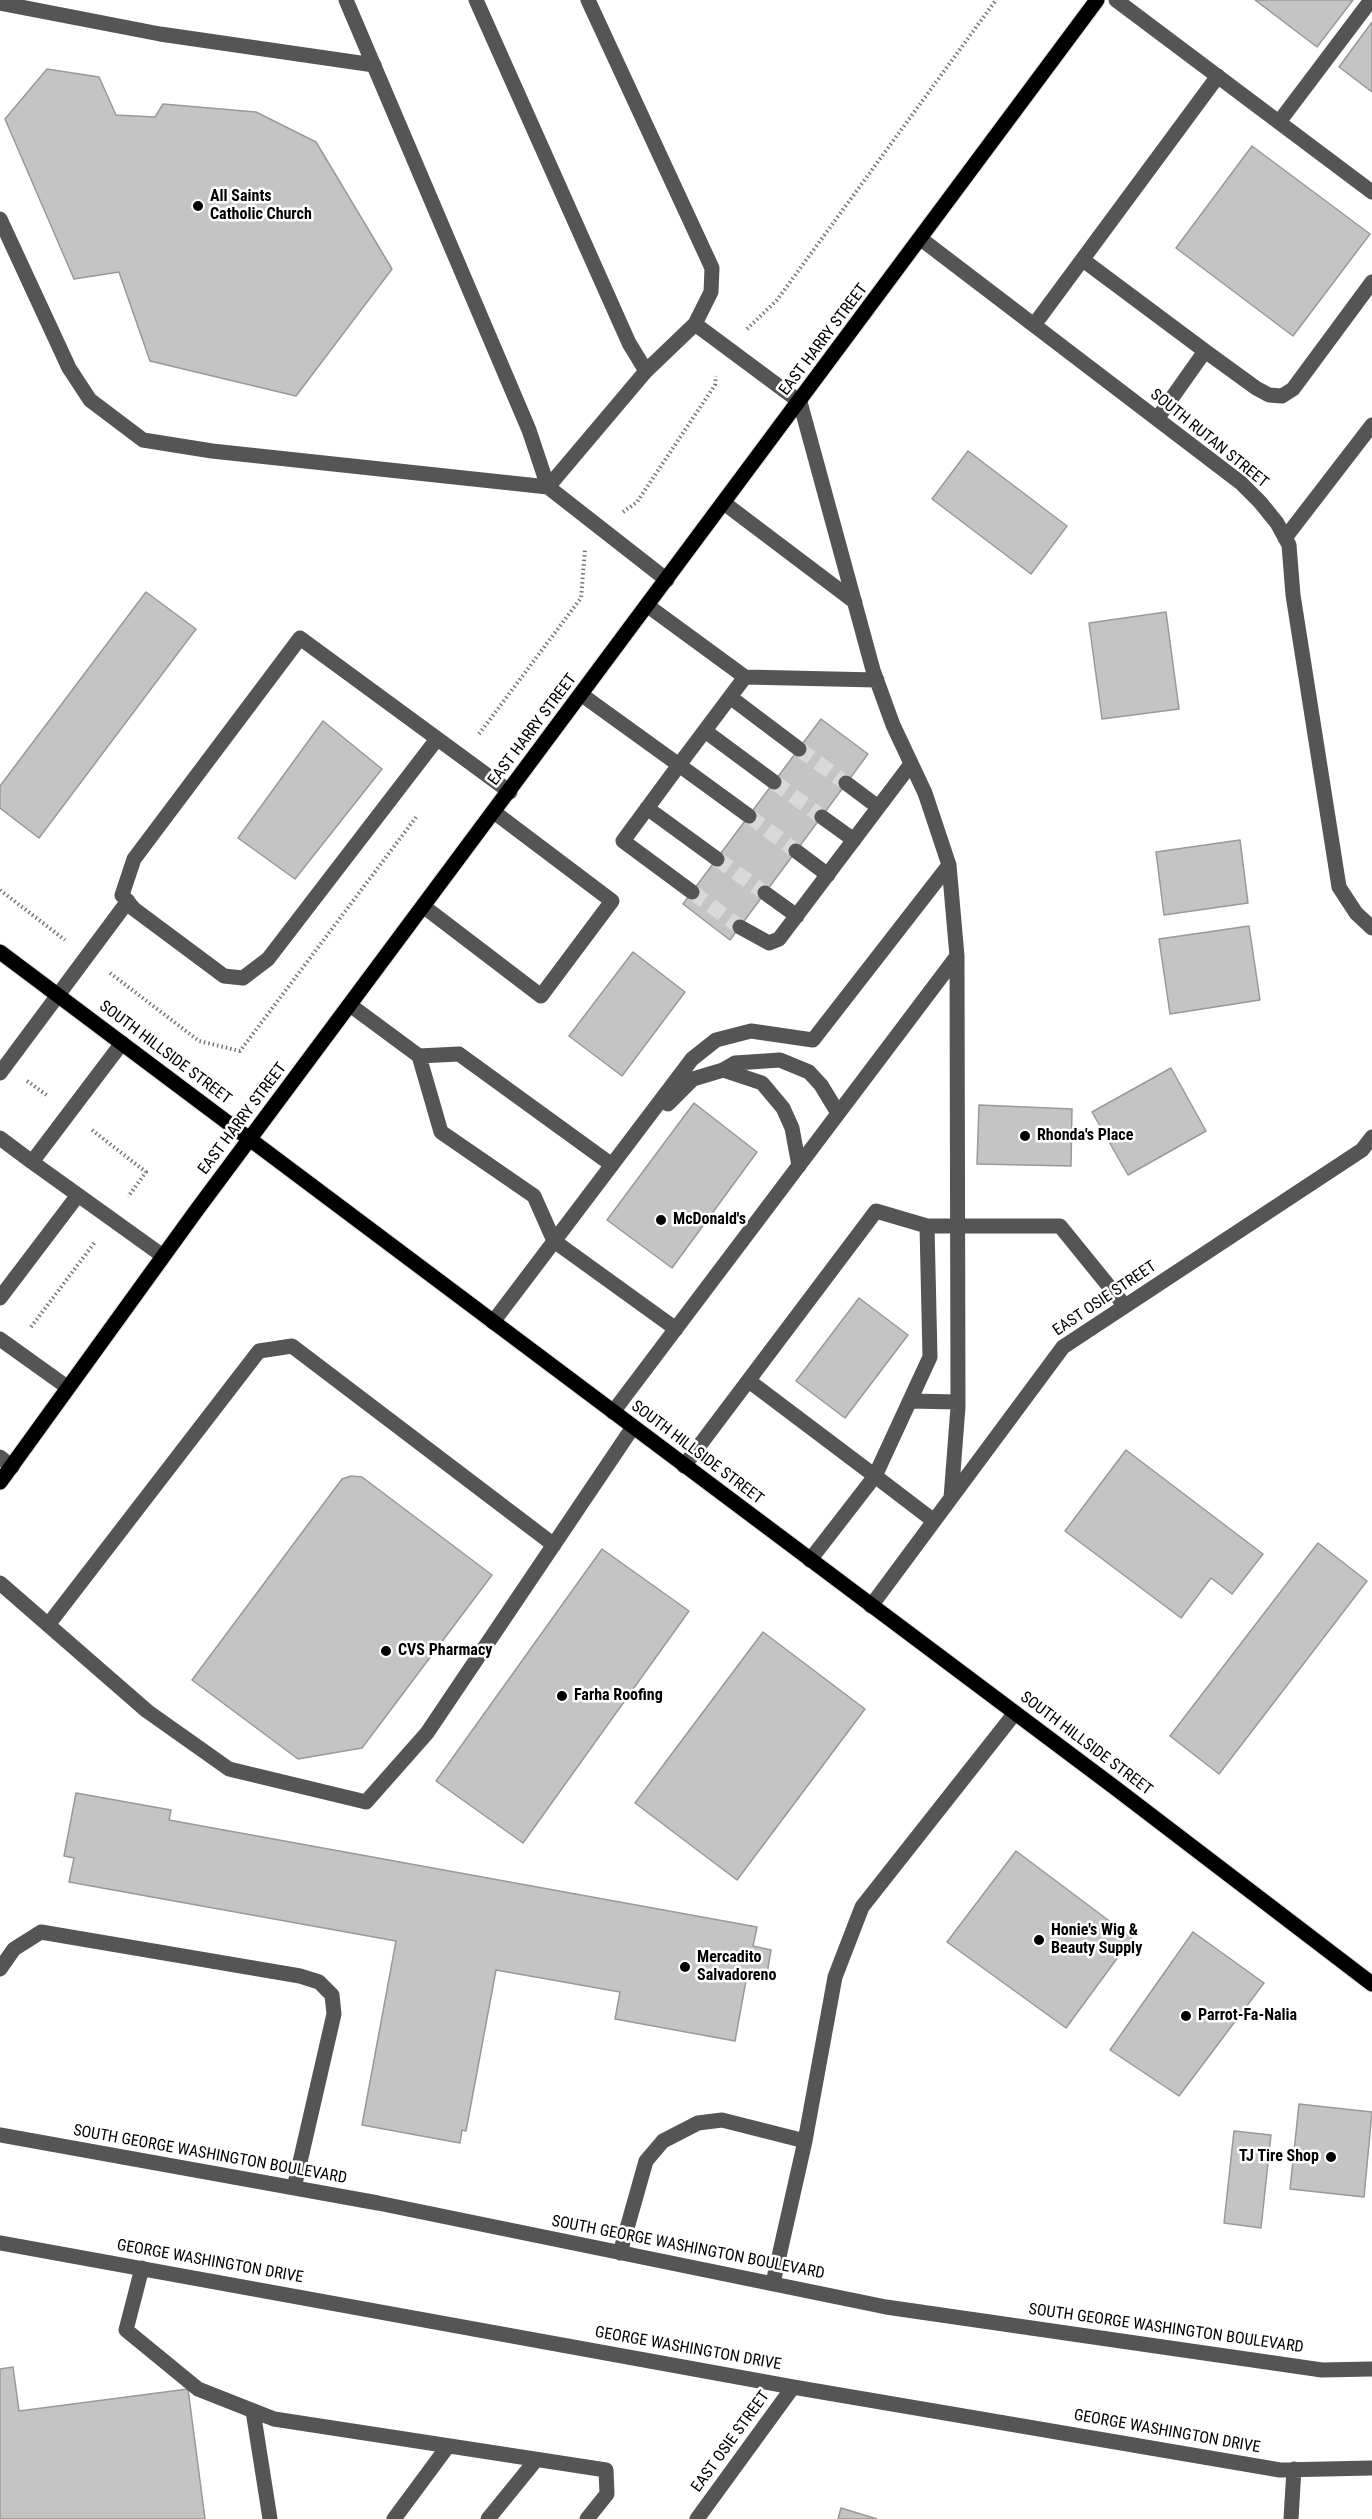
<!DOCTYPE html>
<html>
<head>
<meta charset="utf-8">
<style>
  body { margin:0 }
  canvas { display:block; background:#fff }
</style>
</head>
<body>
<canvas width="1372" height="2519"></canvas>
<script>
const ctx = document.querySelector('canvas').getContext('2d');
ctx.lineJoin = 'round';
function paint(path, color) {
  ctx.fillStyle = color;
  ctx.fill(path, 'evenodd');
}
function toPath(rows) {
  const path = new Path2D();
  for (const r of rows) {
    path.moveTo(r[0], r[1]);
    for (let i = 2; i < r.length; i += 2) path.lineTo(r[i], r[i + 1]);
  }
  return path;
}
function stroke(path, color, width, dash) {
  ctx.strokeStyle = color;
  ctx.lineWidth = width;
  ctx.lineCap = dash ? 'butt' : 'round';
  ctx.setLineDash(dash || []);
  ctx.stroke(path);
}
function label(font, color, halo, rows, align = 'center') {
  ctx.font = font + ' "Roboto Condensed",sans-serif';
  ctx.lineWidth = 5;
  ctx.setLineDash([]);
  ctx.textBaseline = 'middle';
  ctx.strokeStyle = halo;
  ctx.fillStyle = color;
  for (const [text, x, y, turn = 0] of rows) {
    ctx.save();
    ctx.translate(x, y);
    ctx.rotate((+turn || 0) * Math.PI / 180);
    ctx.textAlign = isNaN(turn) ? turn : align;
    if (halo) ctx.strokeText(text, 0, 0);
    ctx.fillText(text, 0, 0);
    ctx.restore();
  }
}
const building = toPath([
  [1255,0,1353,0,1317,47,1255,0],
  [1372,22,1372,92,1339,67,1372,22],
  [47,69,99,77,116,115,155,117,163,104,256,112,316,142,392,269,296,396,150,361,119,272,74,279,5,119,47,69],
  [1252,146,1370,234,1293,336,1176,248,1252,146],
  [968,451,1067,526,1031,574,932,499,968,451],
  [146,592,196,629,39,838,0,808,0,786,146,592],
  [1166,612,1179,709,1102,719,1089,623,1166,612],
  [821,719,868,754,730,940,683,904,821,719],
  [323,721,382,769,295,879,238,838,323,721],
  [1240,840,1248,903,1164,915,1156,852,1240,840],
  [1249,926,1260,1000,1170,1014,1159,939,1249,926],
  [633,952,685,992,622,1076,569,1036,633,952],
  [1171,1068,1206,1131,1128,1175,1092,1112,1171,1068],
  [694,1103,757,1152,672,1268,607,1220,694,1103],
  [979,1105,1072,1109,1071,1166,977,1164,979,1105],
  [859,1298,908,1335,845,1418,796,1381,859,1298],
  [1126,1450,1263,1554,1232,1594,1211,1578,1181,1618,1065,1531,1126,1450],
  [351,1476,362,1477,492,1575,362,1748,298,1759,192,1680,342,1479,351,1476],
  [1318,1543,1367,1581,1219,1774,1170,1736,1318,1543],
  [602,1549,689,1611,523,1843,436,1781,602,1549],
  [763,1632,865,1709,737,1880,635,1803,763,1632],
  [76,1793,171,1810,169,1820,757,1927,753,1946,771,1950,766,1979,747,1975,735,2041,615,2019,620,1992,496,1970,466,2131,462,2130,460,2143,362,2125,396,1941,69,1882,74,1858,64,1856,76,1793],
  [1016,1851,1132,1938,1066,2028,947,1942,1016,1851],
  [1193,1932,1264,1983,1179,2096,1110,2050,1193,1932],
  [1299,2104,1372,2112,1364,2197,1290,2189,1299,2104],
  [1234,2131,1271,2135,1261,2228,1224,2223,1234,2131],
  [13,2367,19,2411,188,2389,205,2519,0,2519,0,2369,13,2367],
  [841,2508,877,2519,838,2519,841,2508]
]);
const minorTunnel = toPath([
  [799,749,846,783],
  [774,782,822,817],
  [749,816,796,851],
  [717,859,765,893],
  [692,892,740,927]
]);
const path = toPath([
  [747,329,777,300,996,0],
  [623,512,637,502,715,385,716,376],
  [479,734,581,598,585,550],
  [0,890,65,940],
  [110,973,199,1041,240,1051,417,816],
  [27,1081,48,1096],
  [92,1130,146,1172,128,1197],
  [31,1327,95,1242]
]);
const minor = toPath([
  [346,0,529,430,548,487],
  [476,0,629,343,646,371],
  [1116,0,1372,192],
  [0,3,160,34,374,65],
  [1279,122,1371,0],
  [0,219,69,368,90,400,143,440,212,451,548,487,667,580],
  [921,239,1241,483,1260,502,1277,523,1289,545,1293,595,1339,887,1356,913,1372,928],
  [1083,260,1205,351,1157,419],
  [695,324,800,402,873,670,893,725,925,793,949,865,957,956,958,1407,951,1498],
  [1034,325,1218,76],
  [1205,351,1256,388,1269,395,1282,396,1293,389,1372,282],
  [548,487,646,371,695,324,711,292,712,268,588,0],
  [724,503,855,602],
  [1285,538,1372,425],
  [745,677,877,680],
  [582,695,679,765,745,677,648,606],
  [730,697,799,749],
  [705,731,774,782],
  [437,739,268,959,243,978,224,976,134,909,122,895,134,859,300,638,510,792],
  [846,783,878,807],
  [647,808,717,859],
  [822,817,854,840],
  [796,851,828,875],
  [692,892,623,841,679,765,749,816],
  [765,893,797,916],
  [423,906,541,996,612,901,494,812],
  [740,927,769,943,779,939,911,764],
  [350,1005,419,1056,441,1132,534,1196,554,1241,676,1329],
  [419,1056,459,1054,612,1165],
  [723,1070,735,1063,780,1060,809,1072,821,1085,838,1113],
  [0,1073,128,901],
  [668,1104,693,1079,723,1070,762,1083,783,1108,792,1128,799,1166],
  [0,1138,32,1162],
  [78,1195,32,1162,122,1043],
  [927,1226,1060,1226,1125,1306],
  [0,1298,78,1195,163,1256],
  [493,1322,692,1059,716,1040,751,1031,813,1040,949,865],
  [0,1339,67,1387],
  [749,1381,875,1476,810,1560],
  [910,1401,958,1402],
  [613,1412,957,956],
  [0,1457,12,1467],
  [684,1466,876,1211,927,1226,930,1357,875,1476,934,1521],
  [0,1583,147,1711,229,1769,366,1802,427,1733,633,1427],
  [871,1606,1063,1347,1362,1150,1372,1137],
  [48,1625,259,1351,292,1346,554,1545],
  [0,1969,14,1949,41,1932,300,1976,319,1982,332,1995,334,2014,294,2188],
  [0,2135,378,2203,886,2307,1322,2370,1372,2369],
  [0,2243,793,2387,1280,2470,1372,2468],
  [620,2253,646,2161,663,2141,698,2123,722,2120,805,2141],
  [142,2268,126,2330,198,2389,274,2419,606,2470,607,2494,587,2519],
  [773,2283,805,2141,835,1977,862,1907,1015,1713],
  [253,2411,270,2519],
  [394,2519,448,2446],
  [488,2519,536,2460],
  [697,2519,793,2387],
  [1291,2519,1294,2469]
]);
const major = toPath([
  [0,952,1114,1787,1372,1984],
  [0,1482,196,1211,1097,0]
]);
const markers = [
  [198,206,6,"#000"],
  [1025,1136,6,"#000"],
  [661,1220,6,"#000"],
  [386,1651,6,"#000"],
  [562,1696,6,"#000"],
  [1039,1940,6,"#000"],
  [685,1967,6,"#000"],
  [1186,2016,6,"#000"],
  [1331,2157,6,"#000"]
];
const poiNames = [
  ["All Saints",210,197],
  ["Catholic Church",210,215],
  ["Rhonda's Place",1037,1136],
  ["McDonald's",673,1220],
  ["CVS Pharmacy",398,1651],
  ["Farha Roofing",574,1696],
  ["Honie's Wig &",1051,1931],
  ["Beauty Supply",1051,1949],
  ["Mercadito",697,1958],
  ["Salvadoreno",697,1976],
  ["Parrot-Fa-Nalia",1198,2016],
  ["TJ Tire Shop",1319,2157,"right"]
];
const streetNames = [
  ["EAST HARRY STREET",824,340,-53],
  ["SOUTH RUTAN STREET",1209,439,39],
  ["EAST HARRY STREET",533,730,-53],
  ["SOUTH HILLSIDE STREET",165,1053,37],
  ["EAST HARRY STREET",243,1119,-53],
  ["EAST OSIE STREET",1105,1299,-34],
  ["SOUTH HILLSIDE STREET",697,1453,37],
  ["SOUTH HILLSIDE STREET",1086,1744,37],
  ["SOUTH GEORGE WASHINGTON BOULEVARD",210,2155,10],
  ["SOUTH GEORGE WASHINGTON BOULEVARD",688,2248,11],
  ["GEORGE WASHINGTON DRIVE",210,2262,10],
  ["SOUTH GEORGE WASHINGTON BOULEVARD",1166,2329,8],
  ["GEORGE WASHINGTON DRIVE",688,2349,10],
  ["GEORGE WASHINGTON DRIVE",1167,2432,10],
  ["EAST OSIE STREET",731,2442,-54]
];
paint(building, '#c4c4c4');
stroke(building, '#999', 1.5);
stroke(minorTunnel, '#d9d9d9', 15, [15, 8]);
stroke(major, '#dbdbdb', 17);
stroke(path, '#777', 4, [1.5, 3]);
stroke(minor, '#555', 15);
stroke(major, '#000', 15);
for (const [x, y, r, color] of markers) {
  const dot = new Path2D();
  dot.arc(x, y, r, 0, 2 * Math.PI);
  ctx.fillStyle = color;
  ctx.fill(dot);
  stroke(dot, '#fff', 2);
}
label('bold 16px', '#000', '#fff', poiNames, 'left');
label('16px', '#000', '#fff', streetNames);
</script>
</body>
</html>
